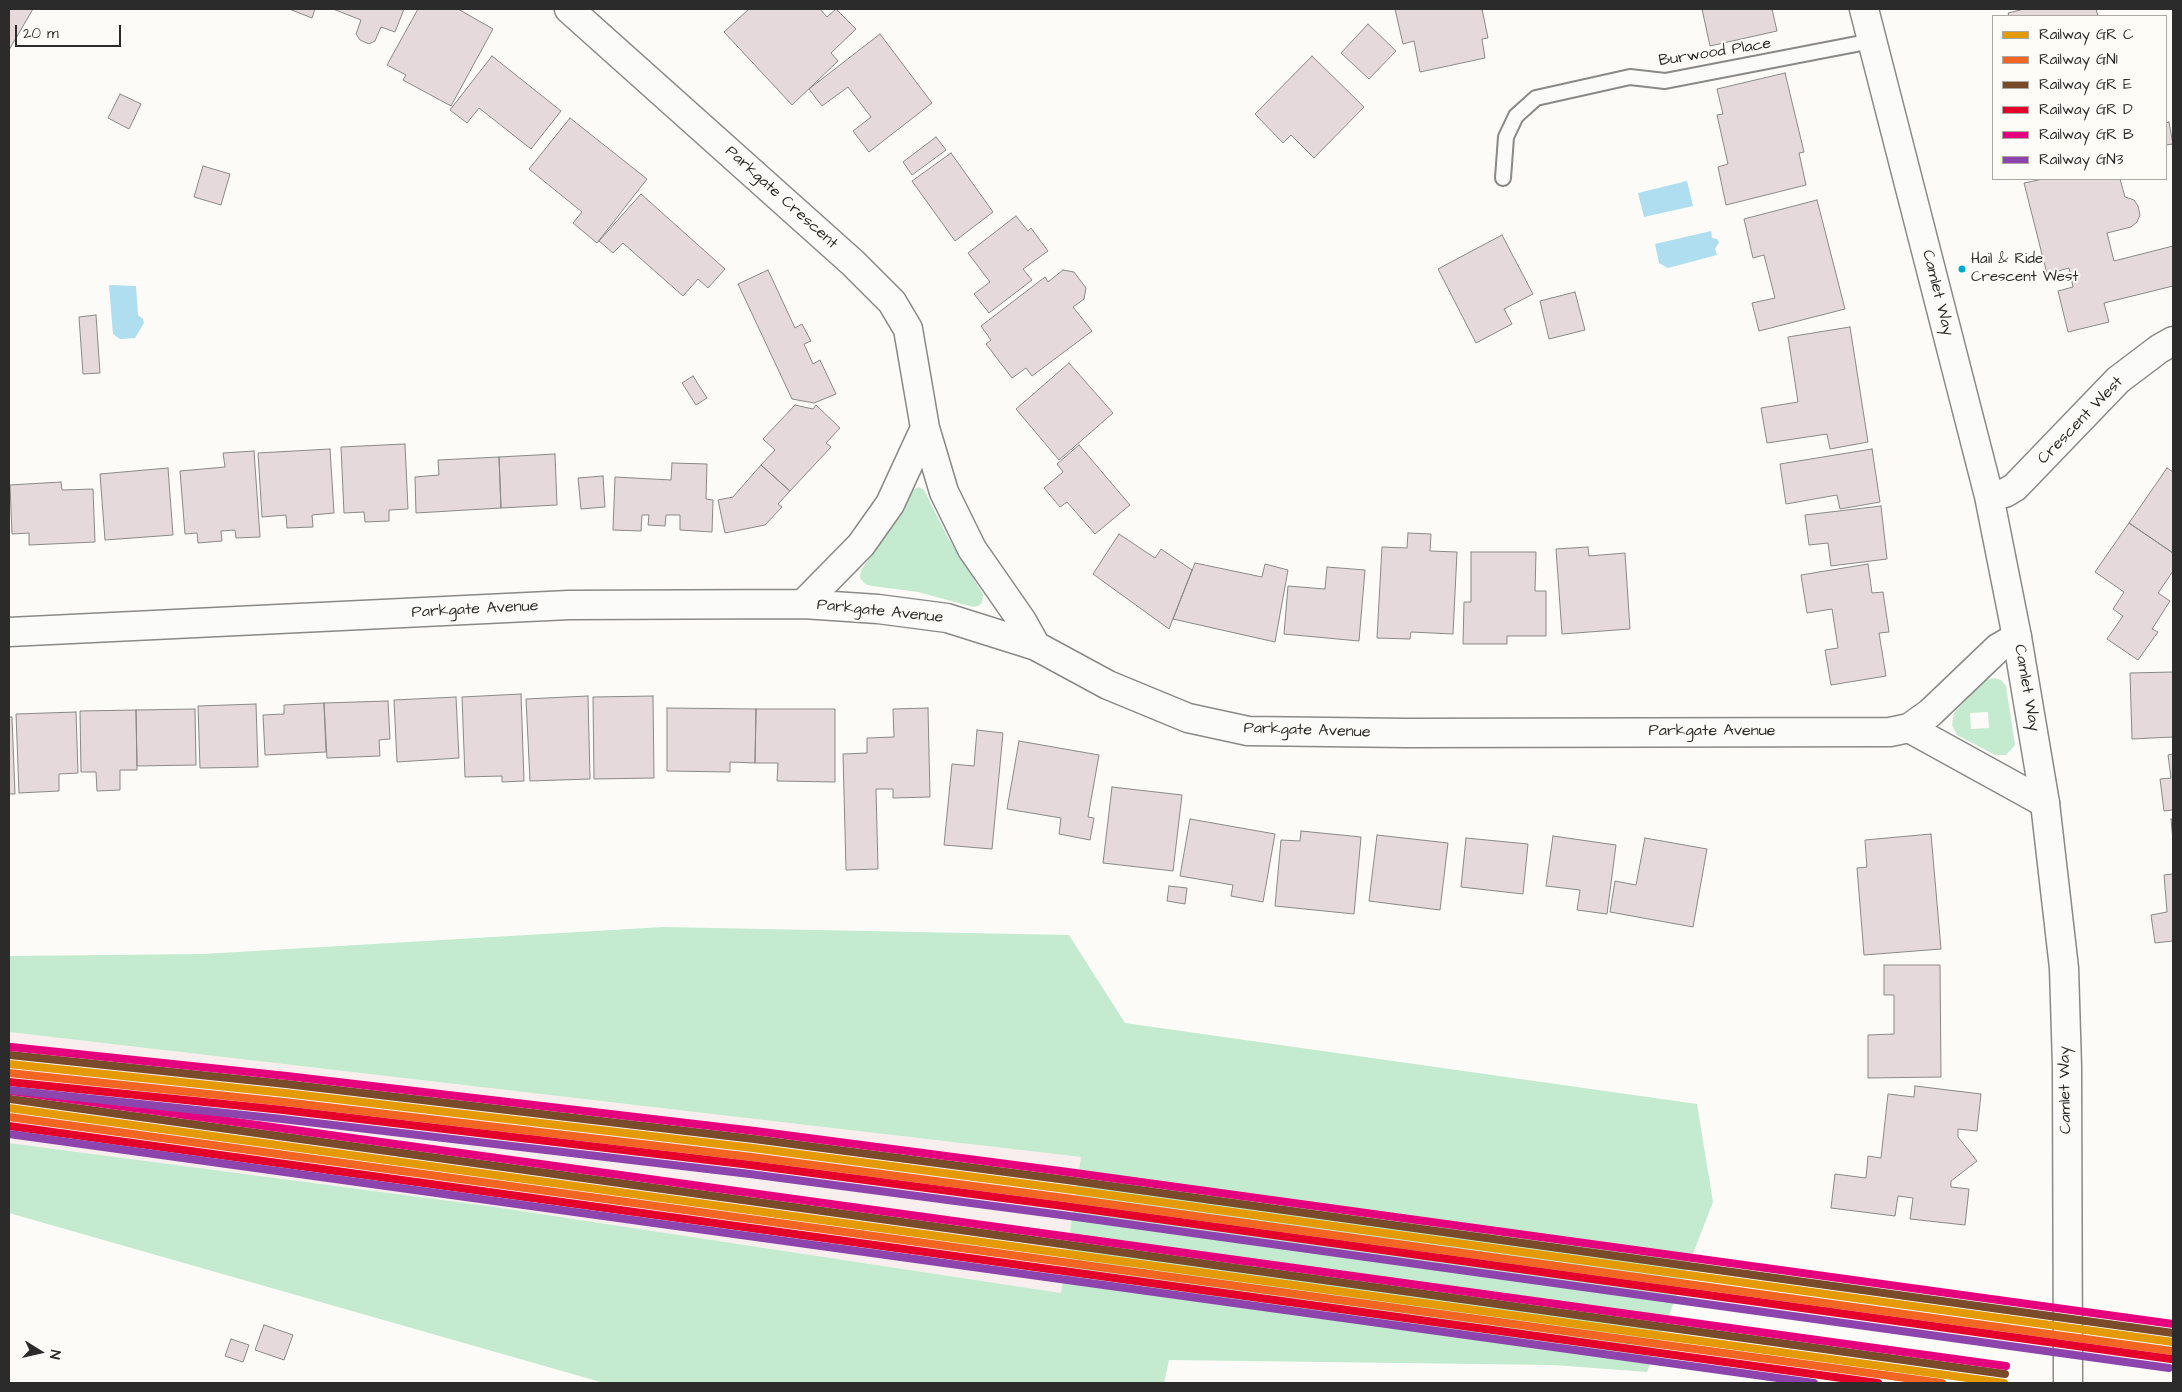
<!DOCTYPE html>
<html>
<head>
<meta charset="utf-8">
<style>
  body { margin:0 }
  #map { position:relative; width:2182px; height:1392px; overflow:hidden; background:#fcfbf8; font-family:"Architects Daughter",sans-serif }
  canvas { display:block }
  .frame { position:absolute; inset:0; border:10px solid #2b2b2b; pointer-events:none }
  .legend { position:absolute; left:1992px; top:15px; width:175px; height:165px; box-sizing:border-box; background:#fdfcf7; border:1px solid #a9a8a5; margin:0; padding:6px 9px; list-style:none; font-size:15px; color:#2b2b2b }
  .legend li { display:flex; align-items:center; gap:10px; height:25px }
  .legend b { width:25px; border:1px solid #a9a8a5 }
  .north { position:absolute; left:15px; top:1327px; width:50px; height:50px; -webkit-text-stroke:4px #fdfcf7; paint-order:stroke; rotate:100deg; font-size:14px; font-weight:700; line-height:20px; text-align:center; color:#2b2b2b }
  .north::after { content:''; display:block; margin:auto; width:18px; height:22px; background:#2b2b2b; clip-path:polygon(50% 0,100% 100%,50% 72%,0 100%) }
  .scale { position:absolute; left:15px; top:25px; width:106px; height:22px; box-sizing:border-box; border:2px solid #2b2b2b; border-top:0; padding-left:6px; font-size:15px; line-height:18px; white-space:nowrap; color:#2b2b2b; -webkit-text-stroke:4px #fdfcf7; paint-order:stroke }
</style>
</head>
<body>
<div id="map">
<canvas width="2182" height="1392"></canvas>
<div class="frame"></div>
<ul class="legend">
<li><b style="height:6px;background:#e39a04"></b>Railway GR C</li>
<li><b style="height:6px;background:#f26522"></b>Railway GN1</li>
<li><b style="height:6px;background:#7a4b2a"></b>Railway GR E</li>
<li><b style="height:6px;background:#e4002b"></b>Railway GR D</li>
<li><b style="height:6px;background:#e5007d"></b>Railway GR B</li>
<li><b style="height:6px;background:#8e44ad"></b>Railway GN3</li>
</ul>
<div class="north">N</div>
<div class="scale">20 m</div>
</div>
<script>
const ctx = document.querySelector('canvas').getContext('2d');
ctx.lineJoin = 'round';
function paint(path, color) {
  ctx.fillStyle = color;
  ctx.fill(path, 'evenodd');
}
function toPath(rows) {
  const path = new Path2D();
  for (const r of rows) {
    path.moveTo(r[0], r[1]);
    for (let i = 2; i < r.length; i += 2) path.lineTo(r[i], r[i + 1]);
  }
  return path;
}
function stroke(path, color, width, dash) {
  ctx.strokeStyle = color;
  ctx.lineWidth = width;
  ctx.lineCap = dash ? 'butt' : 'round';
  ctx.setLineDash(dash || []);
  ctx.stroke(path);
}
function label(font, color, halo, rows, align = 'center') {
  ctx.font = font + ' "Architects Daughter",sans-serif';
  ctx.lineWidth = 4;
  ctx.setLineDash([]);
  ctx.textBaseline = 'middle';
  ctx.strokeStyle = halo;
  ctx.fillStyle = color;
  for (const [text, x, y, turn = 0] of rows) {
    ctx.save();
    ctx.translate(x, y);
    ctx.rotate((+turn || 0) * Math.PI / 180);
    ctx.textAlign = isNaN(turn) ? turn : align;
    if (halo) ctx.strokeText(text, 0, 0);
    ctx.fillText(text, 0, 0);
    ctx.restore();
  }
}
const built = toPath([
  [9,1032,1081,1157,1061,1293,488,1206,9,1143]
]);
const green = toPath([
  [919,487,924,490,947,536,983,594,982,603,978,606,973,607,918,592,872,586,865,584,860,578,861,570,886,535,912,490],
  [1994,678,2001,680,2006,686,2015,745,2006,755,1995,755,1957,735,1952,725,1954,713,1983,681],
  [1988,712,1989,728,1971,729,1970,713],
  [663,927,1069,935,1125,1023,1697,1104,1713,1202,1647,1372,1553,1365,1169,1360,1164,1383,604,1383,9,1213,9,1143,488,1206,1061,1293,1081,1157,9,1032,9,956,203,954]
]);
const water = toPath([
  [1687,181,1693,206,1644,217,1638,193],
  [1711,231,1712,238,1717,239,1719,242,1715,249,1717,255,1668,268,1659,263,1655,244],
  [109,285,136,286,138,315,143,319,144,323,135,338,120,339,113,334]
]);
const building = toPath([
  [9,9,33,9,9,50,9,9],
  [289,9,315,9,312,18,289,9],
  [333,9,404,9,395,32,381,27,375,41,369,44,360,40,356,34,361,20,333,9],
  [418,9,458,9,493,29,451,106,403,80,406,75,387,65,418,9],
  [749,9,820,9,827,17,836,9,856,29,831,53,838,61,792,105,724,32,749,9],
  [1395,9,1482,9,1488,38,1482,39,1485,58,1420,72,1414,41,1403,44,1395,9],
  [1702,9,1772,9,1777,31,1710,46,1702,9],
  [2024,9,2096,9,2098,16,2009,16,2008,13,2024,9],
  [1368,24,1396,51,1369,79,1341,53,1368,24],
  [880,34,932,103,869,152,853,131,871,117,848,87,822,106,809,89,880,34],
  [492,56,561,111,531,149,479,108,467,123,450,110,492,56],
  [1312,56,1364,107,1314,158,1291,135,1283,143,1255,114,1312,56],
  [1785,73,1804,152,1799,153,1806,185,1726,205,1718,167,1728,164,1717,115,1723,114,1717,89,1785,73],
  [120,94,141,104,129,129,108,118,120,94],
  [570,118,647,179,597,243,573,223,582,212,529,169,570,118],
  [2169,122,2173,144,2166,145,2166,123,2169,122],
  [936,137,946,150,912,175,903,162,936,137],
  [951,153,993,212,955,241,912,181,951,153],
  [203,166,230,174,221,205,194,197,203,166],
  [2043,179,2120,179,2125,197,2134,200,2138,206,2140,215,2137,222,2131,227,2107,233,2114,261,2173,246,2173,286,2104,303,2109,322,2068,332,2058,291,2073,287,2069,268,2047,274,2024,183,2043,179],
  [641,194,725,269,708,288,698,279,683,296,623,243,613,253,599,241,641,194],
  [1817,200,1845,309,1759,331,1752,303,1775,298,1764,255,1753,258,1744,219,1817,200],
  [1016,216,1028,231,1031,228,1048,251,1023,269,1032,280,989,313,974,294,990,282,968,253,1016,216],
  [1502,235,1533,294,1504,309,1512,324,1476,343,1438,269,1502,235],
  [768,270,795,328,802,324,811,341,804,344,813,364,820,360,836,394,814,403,792,399,738,284,768,270],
  [1063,270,1074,272,1086,288,1084,299,1073,307,1092,331,1032,376,1026,368,1012,378,986,344,991,340,981,326,1045,277,1048,282,1063,270],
  [1575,292,1585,330,1549,339,1540,301,1575,292],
  [96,315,100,373,83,374,79,317,96,315],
  [1850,327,1868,442,1830,449,1827,434,1767,443,1761,408,1798,402,1788,337,1850,327],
  [1069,363,1113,413,1059,460,1016,409,1069,363],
  [693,376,707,398,696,405,682,383,693,376],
  [795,405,813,409,816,405,840,428,826,443,831,447,790,491,761,465,775,450,763,439,795,405],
  [405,444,408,509,389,510,389,521,365,522,364,512,344,513,341,447,405,444],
  [1079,445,1130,505,1095,534,1067,502,1060,507,1044,488,1063,472,1057,464,1079,445],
  [330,449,334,513,312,515,313,527,287,528,286,515,262,517,258,453,330,449],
  [1872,449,1880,502,1840,509,1837,495,1786,504,1780,464,1872,449],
  [254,451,260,537,236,538,235,530,221,531,222,541,198,543,197,533,185,534,180,471,225,467,223,453,254,451],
  [555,454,557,505,501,508,499,457,555,454],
  [499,457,501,508,416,513,415,477,439,475,438,460,499,457],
  [672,463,707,464,706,499,713,500,712,532,680,530,680,515,666,515,665,526,648,525,649,515,642,515,641,531,613,530,615,477,671,480,672,463],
  [761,465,790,491,778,504,782,507,765,525,725,533,718,500,733,497,761,465],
  [168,468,173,535,105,540,100,474,168,468],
  [2167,468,2173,472,2173,553,2129,523,2167,468],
  [603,476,605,507,581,509,578,478,603,476],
  [61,482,62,490,93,489,95,542,29,545,29,533,12,534,10,485,61,482],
  [1881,506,1887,559,1831,566,1828,543,1809,545,1805,515,1881,506],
  [2129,523,2173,553,2173,571,2158,593,2170,601,2152,629,2158,632,2138,660,2107,639,2123,616,2113,609,2124,592,2095,572,2129,523],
  [1408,533,1431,534,1430,551,1457,552,1453,634,1411,632,1410,639,1377,638,1382,547,1407,548,1408,533],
  [1119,534,1155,558,1161,549,1192,570,1169,629,1093,574,1119,534],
  [1588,547,1589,556,1625,553,1630,629,1562,634,1556,549,1588,547],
  [1471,552,1536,552,1535,591,1546,591,1546,636,1507,636,1507,644,1463,644,1464,602,1471,602,1471,552],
  [1195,563,1262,577,1265,564,1288,570,1275,642,1173,619,1195,563],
  [1868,564,1872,593,1883,592,1889,632,1879,633,1886,676,1831,685,1825,650,1838,648,1832,609,1807,613,1801,575,1868,564],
  [1327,567,1365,570,1359,641,1284,634,1288,586,1325,589,1327,567],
  [2173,672,2173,737,2132,739,2130,673,2173,672],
  [521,694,524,781,502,782,502,776,465,777,462,697,521,694],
  [588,696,590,779,530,781,526,699,588,696],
  [653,696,654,778,594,779,593,697,653,696],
  [456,697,459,758,397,762,394,700,456,697],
  [388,701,390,739,379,740,380,756,327,758,324,703,388,701],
  [324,703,326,752,265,755,263,715,284,714,284,705,324,703],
  [256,704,258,767,200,768,198,706,256,704],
  [667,708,756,709,755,763,730,762,730,772,667,771,667,708],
  [928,708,930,797,893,798,893,789,876,789,878,869,846,870,843,754,867,753,867,738,894,737,893,709,928,708],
  [195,709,196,765,137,766,136,710,195,709],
  [756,709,835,709,835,782,777,781,778,763,755,763,756,709],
  [136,710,137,770,120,770,120,790,97,791,96,772,81,772,80,711,136,710],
  [76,712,78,773,59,774,59,791,19,793,16,714,76,712],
  [9,717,12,717,15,794,9,794,9,717],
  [977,730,1003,733,992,849,944,845,952,764,974,766,977,730],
  [1019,741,1099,755,1088,817,1094,818,1090,840,1059,834,1061,818,1007,809,1019,741],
  [2173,754,2173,810,2164,811,2160,779,2171,778,2168,755,2173,754],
  [1112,787,1182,795,1173,871,1103,863,1112,787],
  [1190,819,1275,834,1263,902,1231,896,1233,885,1180,876,1190,819],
  [2171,819,2173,819,2173,841,2171,819],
  [1301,831,1361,837,1354,914,1275,906,1281,840,1300,841,1301,831],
  [1931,834,1941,949,1864,955,1857,868,1867,867,1865,840,1931,834],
  [1377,835,1448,843,1440,910,1369,901,1377,835],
  [1553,836,1616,845,1607,914,1577,910,1580,890,1546,886,1553,836],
  [1466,838,1528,844,1523,894,1461,887,1466,838],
  [1645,838,1707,849,1693,927,1610,912,1615,881,1636,885,1645,838],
  [2173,874,2173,941,2155,943,2151,915,2167,912,2164,875,2173,874],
  [1169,886,1187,888,1185,904,1167,901,1169,886],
  [1884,965,1940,965,1941,1077,1868,1078,1868,1035,1894,1034,1894,995,1884,995,1884,965],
  [1915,1086,1981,1094,1977,1131,1958,1129,1958,1137,1977,1161,1951,1181,1951,1187,1969,1189,1965,1225,1910,1219,1913,1198,1898,1196,1895,1216,1831,1208,1835,1174,1866,1178,1868,1156,1881,1158,1888,1094,1914,1097,1915,1086],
  [264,1325,293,1335,284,1360,255,1350,264,1325],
  [231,1339,249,1345,243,1362,225,1356,231,1339]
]);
const service = toPath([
  [1503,178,1506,137,1516,116,1536,98,1630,77,1665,81,1872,41]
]);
const minor = toPath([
  [569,9,853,263,892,302,908,329,925,428,944,492,972,549,1022,621,1036,646],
  [803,604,861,545,890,504,925,428],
  [9,632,569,605,803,604,878,609,947,618,1036,646,1108,685,1188,718,1248,731,1406,733,1890,732,1909,728,1930,713,1998,648,2017,637],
  [1909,728,2045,803]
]);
const tertiary = toPath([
  [1864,9,1989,496,2017,637,2045,803,2064,968,2067,1067,2068,1383],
  [1989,496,2005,493,2015,487,2118,380,2159,349,2173,341]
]);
const rail1 = toPath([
  [9,1064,285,1093,753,1148,1066,1189,2173,1342],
  [9,1108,2004,1383]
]);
const rail2 = toPath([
  [9,1073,284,1102,752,1157,1065,1198,2172,1351],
  [9,1117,1942,1383]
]);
const rail3 = toPath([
  [10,1055,286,1084,754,1139,1067,1180,2173,1333],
  [10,1099,2005,1374]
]);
const rail4 = toPath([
  [9,1082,283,1110,751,1165,1064,1206,2171,1359],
  [9,1126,1878,1383]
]);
const rail5 = toPath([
  [11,1047,287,1076,755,1131,1068,1172,2173,1324],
  [11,1091,2006,1366]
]);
const rail6 = toPath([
  [9,1090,282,1119,750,1174,1062,1215,2169,1368],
  [9,1134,1814,1383]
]);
const markers = [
  [1962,269,4.5,"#00a9ce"]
];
const busNames = [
  ["Hail & Ride",1971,260],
  ["Crescent West",1971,278]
];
const streetNames = [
  ["Burwood Place",1715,53,-9],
  ["Parkgate Crescent",781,198,42],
  ["Camlet Way",1937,293,76],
  ["Crescent West",2081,421,-46],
  ["Parkgate Avenue",475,610,-3],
  ["Parkgate Avenue",880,612,6],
  ["Camlet Way",2026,688,80],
  ["Parkgate Avenue",1307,731,2],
  ["Parkgate Avenue",1712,732],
  ["Camlet Way",2066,1090,-91]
];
paint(built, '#f9eeee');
paint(green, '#c4ebcf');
paint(water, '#aedef0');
paint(building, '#e5d9dc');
stroke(building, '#898987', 1);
stroke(service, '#898987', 18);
stroke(minor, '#898987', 31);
stroke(tertiary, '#898987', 31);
stroke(service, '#fbfbf9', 14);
stroke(minor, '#fbfbf9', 28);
stroke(tertiary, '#fbfbf9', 28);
stroke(rail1, '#e39a04', 8);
stroke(rail2, '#f26522', 8);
stroke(rail3, '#7a4b2a', 8);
stroke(rail4, '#e4002b', 8);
stroke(rail5, '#e5007d', 8);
stroke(rail6, '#8e44ad', 8);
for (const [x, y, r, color] of markers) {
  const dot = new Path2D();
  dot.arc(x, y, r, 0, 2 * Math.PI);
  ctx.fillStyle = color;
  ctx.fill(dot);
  stroke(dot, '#fdfcf7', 2);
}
label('15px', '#2b2b2b', '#fdfcf7', busNames, 'left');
label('16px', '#2b2b2b', '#fdfcf7', streetNames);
</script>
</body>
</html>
